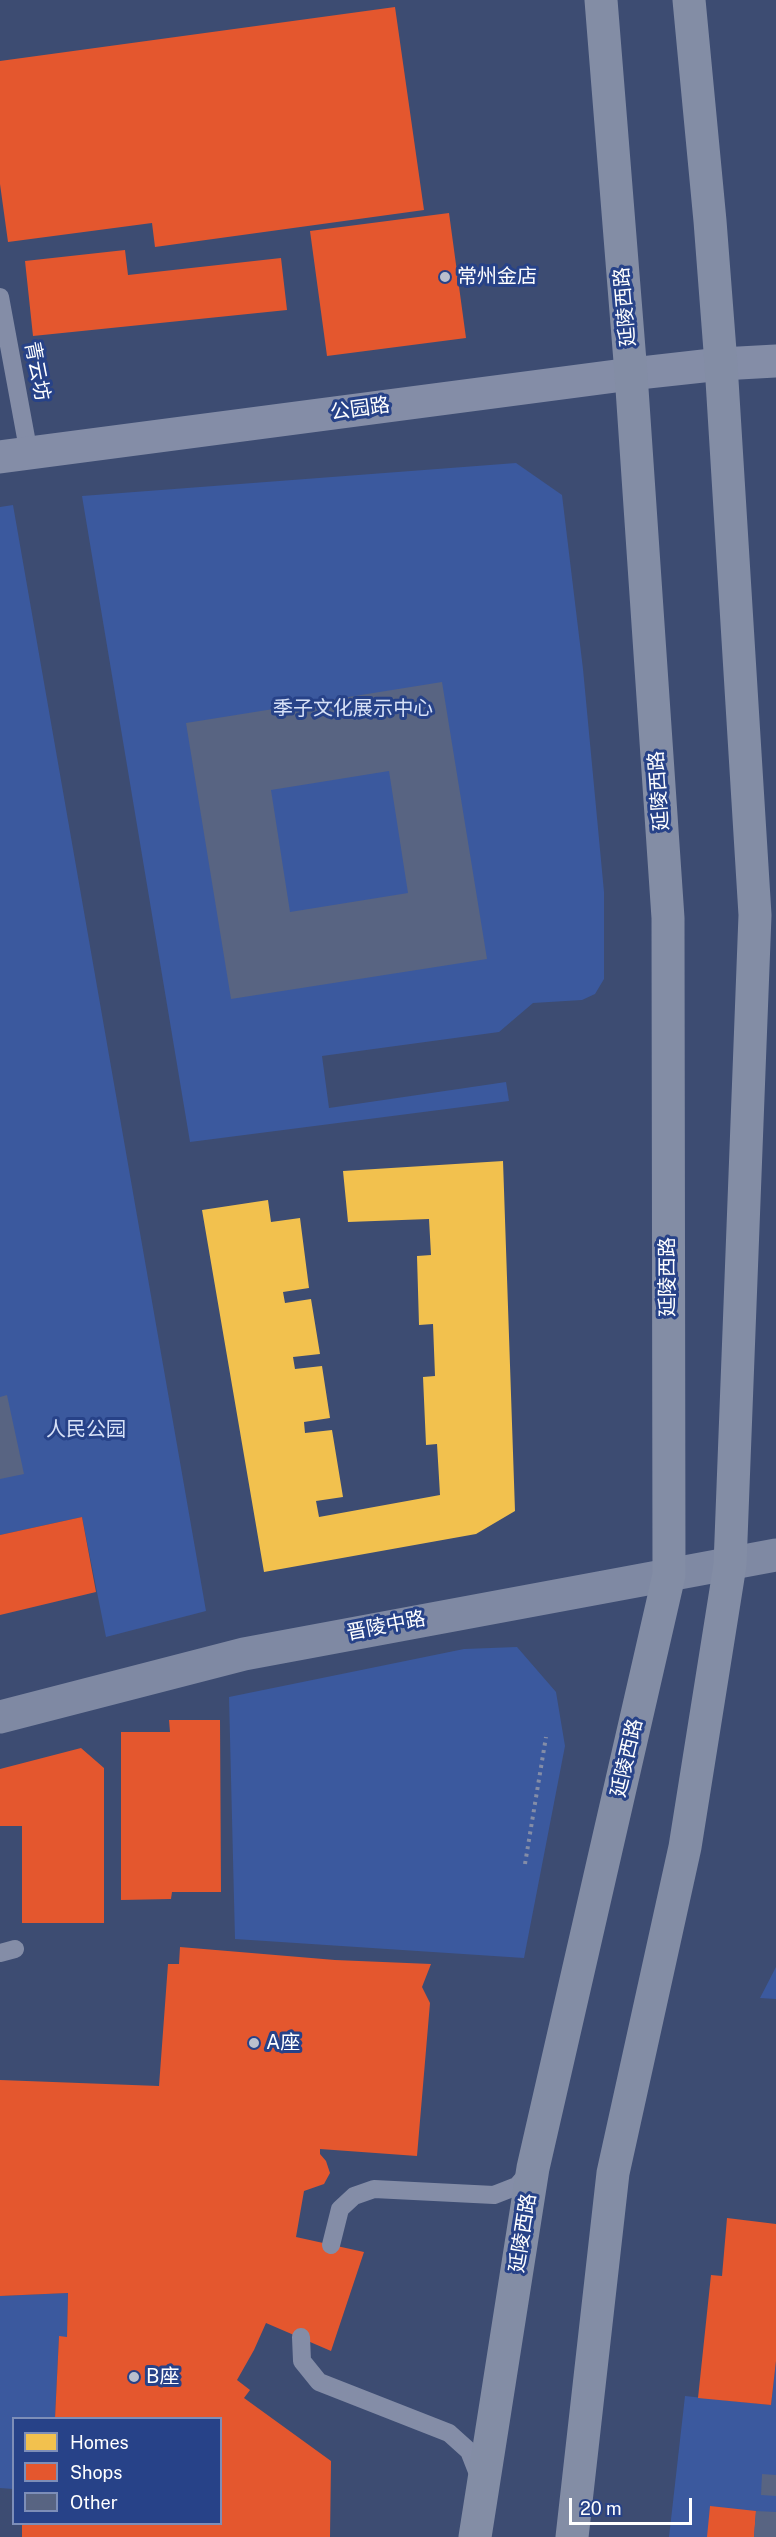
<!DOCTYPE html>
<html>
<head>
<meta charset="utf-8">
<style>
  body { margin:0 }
  #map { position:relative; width:776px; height:2537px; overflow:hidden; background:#3d4c72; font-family:"Public Sans",sans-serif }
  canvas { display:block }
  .legend { position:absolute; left:12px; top:2417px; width:210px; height:108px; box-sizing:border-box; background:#274288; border:2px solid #7d8eb8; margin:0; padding:8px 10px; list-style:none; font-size:18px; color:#fff }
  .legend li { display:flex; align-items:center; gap:12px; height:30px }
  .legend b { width:30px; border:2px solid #7d8eb8 }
  .scale { position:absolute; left:569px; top:2498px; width:123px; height:27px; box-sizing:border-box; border:3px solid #fff; border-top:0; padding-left:8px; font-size:18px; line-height:21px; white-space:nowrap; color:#fff; -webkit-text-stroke:4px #274288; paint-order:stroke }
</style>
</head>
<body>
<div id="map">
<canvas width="776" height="2537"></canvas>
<ul class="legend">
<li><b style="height:16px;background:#f2c14e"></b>Homes</li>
<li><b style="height:16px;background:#e4572e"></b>Shops</li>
<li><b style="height:16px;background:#586482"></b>Other</li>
</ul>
<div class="scale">20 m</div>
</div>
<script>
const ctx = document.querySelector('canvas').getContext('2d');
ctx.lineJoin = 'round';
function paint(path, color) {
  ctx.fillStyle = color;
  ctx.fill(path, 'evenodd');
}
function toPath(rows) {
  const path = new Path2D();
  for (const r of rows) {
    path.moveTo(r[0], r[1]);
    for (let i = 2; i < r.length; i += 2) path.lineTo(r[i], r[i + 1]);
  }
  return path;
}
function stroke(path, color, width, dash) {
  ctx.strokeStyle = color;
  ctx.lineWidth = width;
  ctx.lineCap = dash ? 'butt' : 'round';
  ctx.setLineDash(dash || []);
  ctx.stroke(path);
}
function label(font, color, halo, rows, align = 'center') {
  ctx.font = font + ' "Public Sans","Noto Sans SC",sans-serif';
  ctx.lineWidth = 6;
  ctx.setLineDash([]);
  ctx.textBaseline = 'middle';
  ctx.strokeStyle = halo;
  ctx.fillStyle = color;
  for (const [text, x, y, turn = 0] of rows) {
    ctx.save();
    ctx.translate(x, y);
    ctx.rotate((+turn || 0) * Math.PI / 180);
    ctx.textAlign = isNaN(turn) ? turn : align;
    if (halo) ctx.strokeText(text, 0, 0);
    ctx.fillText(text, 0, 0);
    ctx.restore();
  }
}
const green = toPath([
  [516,463,562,495,583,669,604,892,604,979,595,994,582,1000,533,1003,499,1032,322,1056,329,1108,506,1082,509,1101,190,1142,82,496],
  [13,505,206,1611,106,1637,82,1517,0,1535,0,507],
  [517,1647,556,1692,565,1746,524,1958,235,1939,229,1697,464,1649],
  [776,1967,776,1999,760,1998],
  [68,2293,67,2337,59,2337,55,2418,14,2418,13,2489,0,2488,0,2296],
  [776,2361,776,2537,669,2537,685,2396,771,2405]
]);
const homes = toPath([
  [503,1161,515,1511,476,1534,264,1572,202,1210,268,1200,271,1222,300,1218,309,1288,283,1292,285,1303,311,1299,320,1354,293,1357,295,1369,322,1366,330,1418,304,1422,305,1433,332,1430,343,1497,316,1501,319,1517,440,1495,437,1444,426,1445,423,1377,435,1376,433,1324,419,1325,417,1256,431,1255,429,1219,348,1222,343,1171]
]);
const shops = toPath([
  [395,7,424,210,155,247,152,223,8,242,0,184,0,61],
  [449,213,466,338,327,356,310,231],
  [125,250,128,275,281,258,287,310,33,336,25,261],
  [82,1517,96,1592,0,1615,0,1535],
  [169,1720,220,1720,221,1892,172,1892,171,1899,121,1900,121,1732,170,1732],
  [81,1748,104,1768,104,1923,22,1923,22,1826,0,1826,0,1769],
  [180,1947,335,1960,431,1964,422,1987,430,2003,417,2156,320,2149,320,2154,326,2161,330,2173,324,2184,304,2191,296,2237,364,2252,331,2351,266,2323,254,2350,237,2380,250,2390,244,2398,331,2461,330,2537,22,2537,22,2524,220,2524,220,2418,55,2418,59,2336,67,2337,68,2293,0,2296,0,2080,159,2086,168,1964,179,1964],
  [727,2218,776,2224,776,2361,771,2405,698,2398,711,2275,722,2276],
  [710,2506,756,2511,754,2537,707,2537]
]);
const building = toPath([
  [442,682,487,959,231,999,186,723],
  [389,771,408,893,290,912,271,790],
  [7,1395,24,1474,0,1479,0,1397],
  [762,2474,776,2475,776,2496,761,2495],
  [756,2511,776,2512,776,2537,754,2537]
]);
const path = toPath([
  [525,1864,546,1737]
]);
const service = toPath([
  [0,297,29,454],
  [0,1953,15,1949],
  [331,2245,340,2209,354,2196,374,2189,494,2195,517,2186,530,2171],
  [301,2337,302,2361,319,2382,449,2433,469,2451,480,2479]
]);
const tertiary = toPath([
  [0,457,631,374,721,364,776,361]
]);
const secondary = toPath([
  [0,1717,244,1654,776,1555]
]);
const primary = toPath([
  [475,2537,533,2168,669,1575,668,918,631,374,601,0],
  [572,2537,613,2173,685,1847,730,1565,755,915,721,364,710,221,689,0]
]);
const markers = [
  [445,277,6,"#bbc0ce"],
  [254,2043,6,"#bbc0ce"],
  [134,2377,6,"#bbc0ce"]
];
const poiNames = [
  ["常州金店",457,277],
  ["A座",266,2043],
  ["B座",146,2377]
];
const streetNames = [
  ["延陵西路",625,307,-95],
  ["青云坊",37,371,79],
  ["公园路",360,409,-8],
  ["延陵西路",659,791,-94],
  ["延陵西路",668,1277,-90],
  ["晋陵中路",386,1626,-11],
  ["延陵西路",627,1758,-77],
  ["延陵西路",523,2233,-81]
];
const parkNames = [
  ["季子文化展示中心",353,709],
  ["人民公园",86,1430]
];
paint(green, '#3b599e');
paint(homes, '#f2c14e');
paint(shops, '#e4572e');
paint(building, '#586482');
stroke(path, '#848da7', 4, [3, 4.5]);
stroke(service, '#848da7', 18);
stroke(tertiary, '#848da7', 33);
stroke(secondary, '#7f89a3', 33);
stroke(primary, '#838da5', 33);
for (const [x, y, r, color] of markers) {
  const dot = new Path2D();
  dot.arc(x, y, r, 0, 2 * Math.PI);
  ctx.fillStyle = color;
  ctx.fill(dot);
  stroke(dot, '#274288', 2);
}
label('20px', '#fff', '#274288', poiNames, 'left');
label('20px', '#fff', '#274288', streetNames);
label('20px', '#d7e1f7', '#274288', parkNames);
</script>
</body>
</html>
